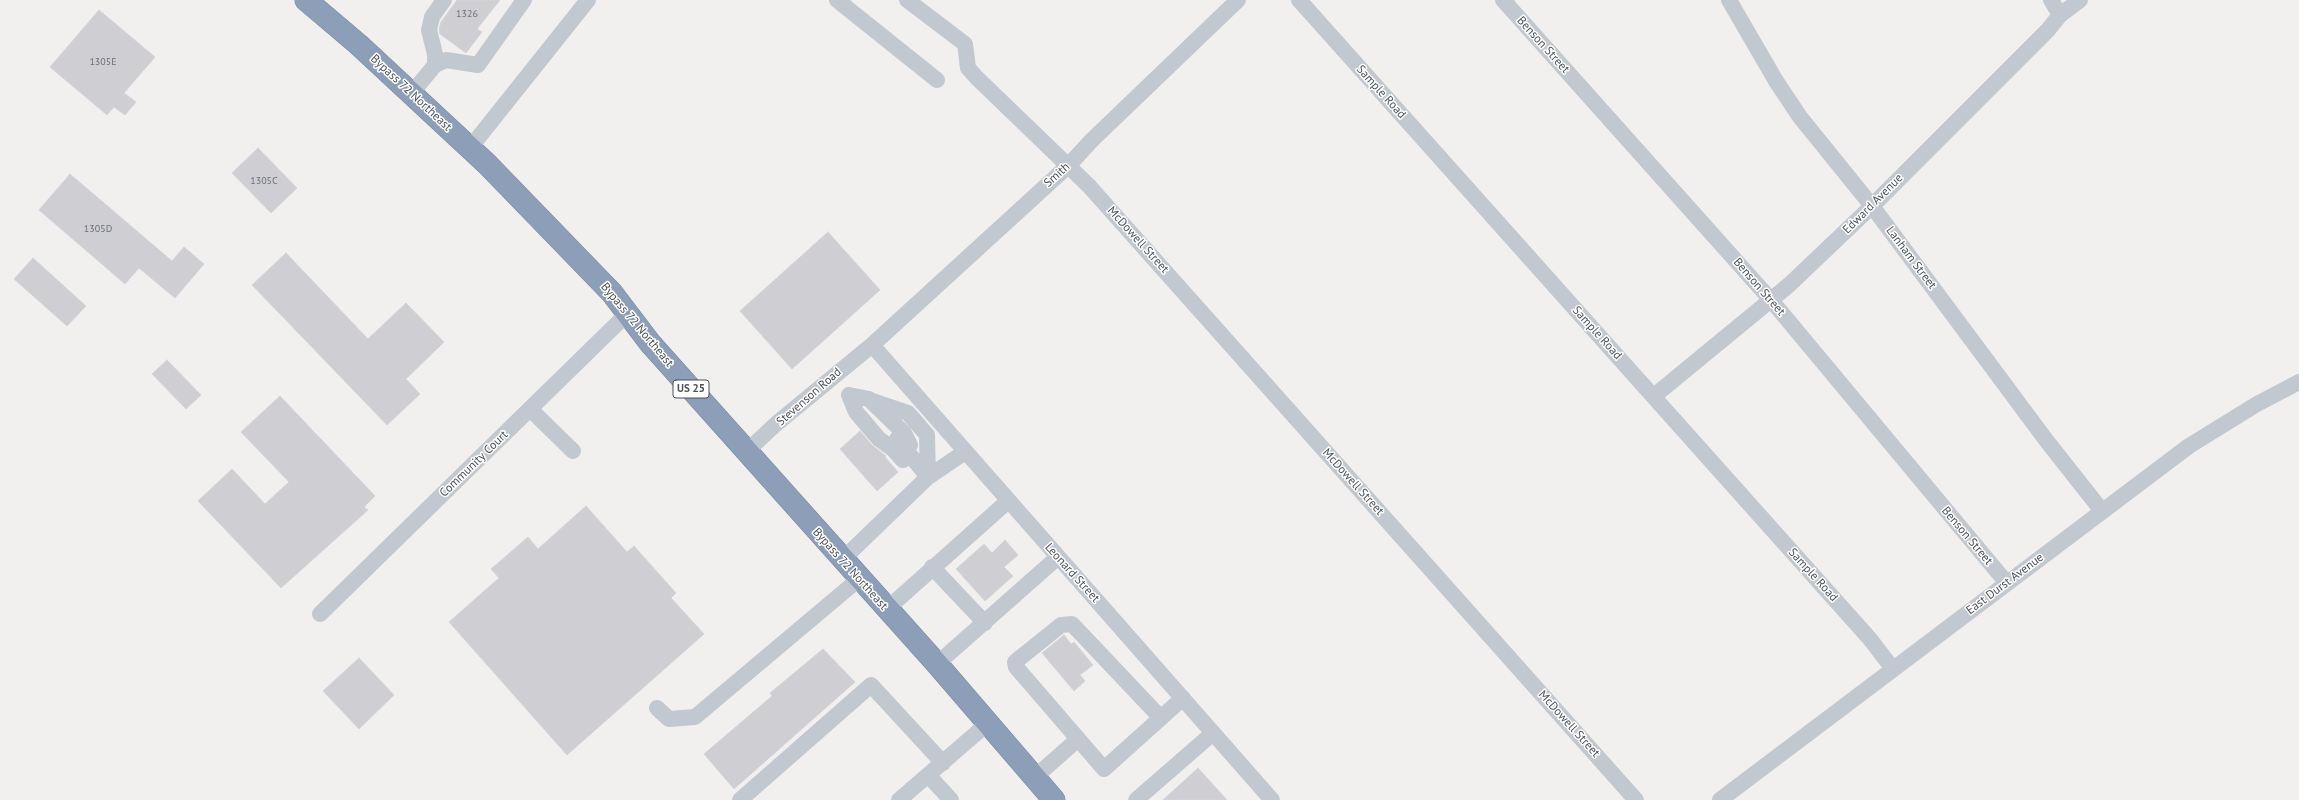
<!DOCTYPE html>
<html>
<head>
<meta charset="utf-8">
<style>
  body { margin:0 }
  canvas { display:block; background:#f1f0ef }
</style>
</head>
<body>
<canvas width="2299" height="800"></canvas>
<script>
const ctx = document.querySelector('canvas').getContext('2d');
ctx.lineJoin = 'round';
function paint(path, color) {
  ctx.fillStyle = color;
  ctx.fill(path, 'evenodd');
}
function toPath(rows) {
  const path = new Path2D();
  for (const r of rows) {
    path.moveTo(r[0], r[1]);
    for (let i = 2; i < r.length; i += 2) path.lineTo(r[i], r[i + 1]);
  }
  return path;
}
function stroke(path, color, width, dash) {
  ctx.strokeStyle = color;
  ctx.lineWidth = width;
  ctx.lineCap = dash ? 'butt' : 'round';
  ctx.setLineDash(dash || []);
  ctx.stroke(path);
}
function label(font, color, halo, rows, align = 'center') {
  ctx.font = font + ' "PT Sans",sans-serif';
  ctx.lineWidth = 3;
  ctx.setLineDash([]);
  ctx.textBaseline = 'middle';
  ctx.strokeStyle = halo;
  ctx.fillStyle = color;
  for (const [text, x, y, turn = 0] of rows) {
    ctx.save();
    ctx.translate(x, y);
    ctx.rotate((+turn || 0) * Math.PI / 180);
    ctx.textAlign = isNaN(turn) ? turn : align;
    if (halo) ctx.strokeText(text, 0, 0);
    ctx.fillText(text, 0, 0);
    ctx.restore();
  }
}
const building = toPath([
  [457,0,500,0,477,29,482,32,466,53,440,34,439,30,441,22,457,0],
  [99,10,155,57,124,93,136,102,125,115,114,107,107,115,50,67,99,10],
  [258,148,297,188,271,213,232,173,258,148],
  [70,174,172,261,184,247,204,264,175,298,139,268,125,284,39,210,70,174],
  [828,232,880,290,792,369,740,311,828,232],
  [286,253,368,339,406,303,444,342,406,379,420,394,387,425,252,285,286,253],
  [33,258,86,306,67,326,14,279,33,258],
  [167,360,201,395,186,409,152,374,167,360],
  [280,396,375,496,364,507,368,510,281,588,198,501,232,469,265,504,289,482,241,432,280,396],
  [860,431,872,445,886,456,885,457,898,472,877,491,840,449,860,431],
  [586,506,627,552,634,546,676,593,671,598,704,634,567,755,449,622,499,578,491,569,528,537,538,549,586,506],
  [1005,540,1018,555,1004,567,1013,576,985,601,956,569,984,544,992,553,1005,540],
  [1064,635,1071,644,1074,642,1093,665,1080,675,1085,681,1074,691,1042,653,1064,635],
  [823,649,855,682,734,789,704,754,772,696,770,693,823,649],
  [359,658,394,695,359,729,323,691,359,658],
  [1198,768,1227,800,1163,800,1198,768]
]);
const minor = toPath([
  [837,0,937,80],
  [907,0,965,44,968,68,977,78,1089,186,1636,800],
  [1299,0,1870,639,1893,669],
  [1503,0,1771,300,2006,582],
  [1729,0,1776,81,1800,117,1872,206,2046,440,2102,511],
  [2051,0,2060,15],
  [435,65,435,54,429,30,432,17,444,0],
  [411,94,435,65,446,60,478,65,524,0],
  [470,148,588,0],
  [872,345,1272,800],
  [849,395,869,399,904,433,910,445],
  [849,395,856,412,879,439,893,449,903,460],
  [1654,396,1789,285,1872,206,2048,30,2060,15,2080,0],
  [873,401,908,413,927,435,928,477],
  [530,409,573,451],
  [746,452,776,424,872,345,1069,165,1092,140,1238,0],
  [928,477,965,452],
  [842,560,928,477,897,439],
  [932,567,985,623],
  [887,609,1008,501],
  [320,614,628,313],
  [937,664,1058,557],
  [657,708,669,719,695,717,859,579],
  [1160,717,1072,624,1061,625,1015,662,1016,667,1104,769,1183,698],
  [928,775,951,800],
  [1034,778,1077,740],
  [740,800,871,685,943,763],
  [899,800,987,724],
  [1136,800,1213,733],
  [1720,800,2189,446,2257,404,2299,382]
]);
const highway = toPath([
  [306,0,359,45,487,164,612,293,650,343,937,664,1054,800]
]);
const numberNames = [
  ["1326",467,14],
  ["1305E",103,62],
  ["1305C",264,181],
  ["1305D",98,229]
];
const shields = [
  [691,389,36]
];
const shieldNames = [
  ["US 25",691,389]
];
const streetNames = [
  ["Benson Street",1543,45,48],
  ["Sample Road",1381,92,48],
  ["Bypass 72 Northeast",411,93,43],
  ["Smith",1057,175,-42],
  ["Edward Avenue",1873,204,-45],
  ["McDowell Street",1138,240,48],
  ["Lanham Street",1911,258,53],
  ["Benson Street",1759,287,49],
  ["Bypass 72 Northeast",637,325,50],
  ["Sample Road",1597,333,48],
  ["Stevenson Road",809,397,-41],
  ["Community Court",474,464,-44],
  ["McDowell Street",1353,482,48],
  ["Benson Street",1967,536,50],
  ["Bypass 72 Northeast",850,569,48],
  ["Leonard Street",1072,573,48],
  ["Sample Road",1813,575,48],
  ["East Durst Avenue",2005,584,-37],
  ["McDowell Street",1569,724,48]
];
paint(building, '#ceced3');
stroke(building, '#d4d5da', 1);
stroke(highway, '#7889a3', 23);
stroke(minor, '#c2c8cf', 16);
stroke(highway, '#8d9eb8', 22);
label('10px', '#6b7078', null, numberNames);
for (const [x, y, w] of shields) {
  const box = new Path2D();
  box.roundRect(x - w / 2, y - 9, w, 18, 3);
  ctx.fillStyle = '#fff';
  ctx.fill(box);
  stroke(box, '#4a515a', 1);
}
label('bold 11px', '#4a515a', null, shieldNames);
label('12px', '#4a515a', '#fff', streetNames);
</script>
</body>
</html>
